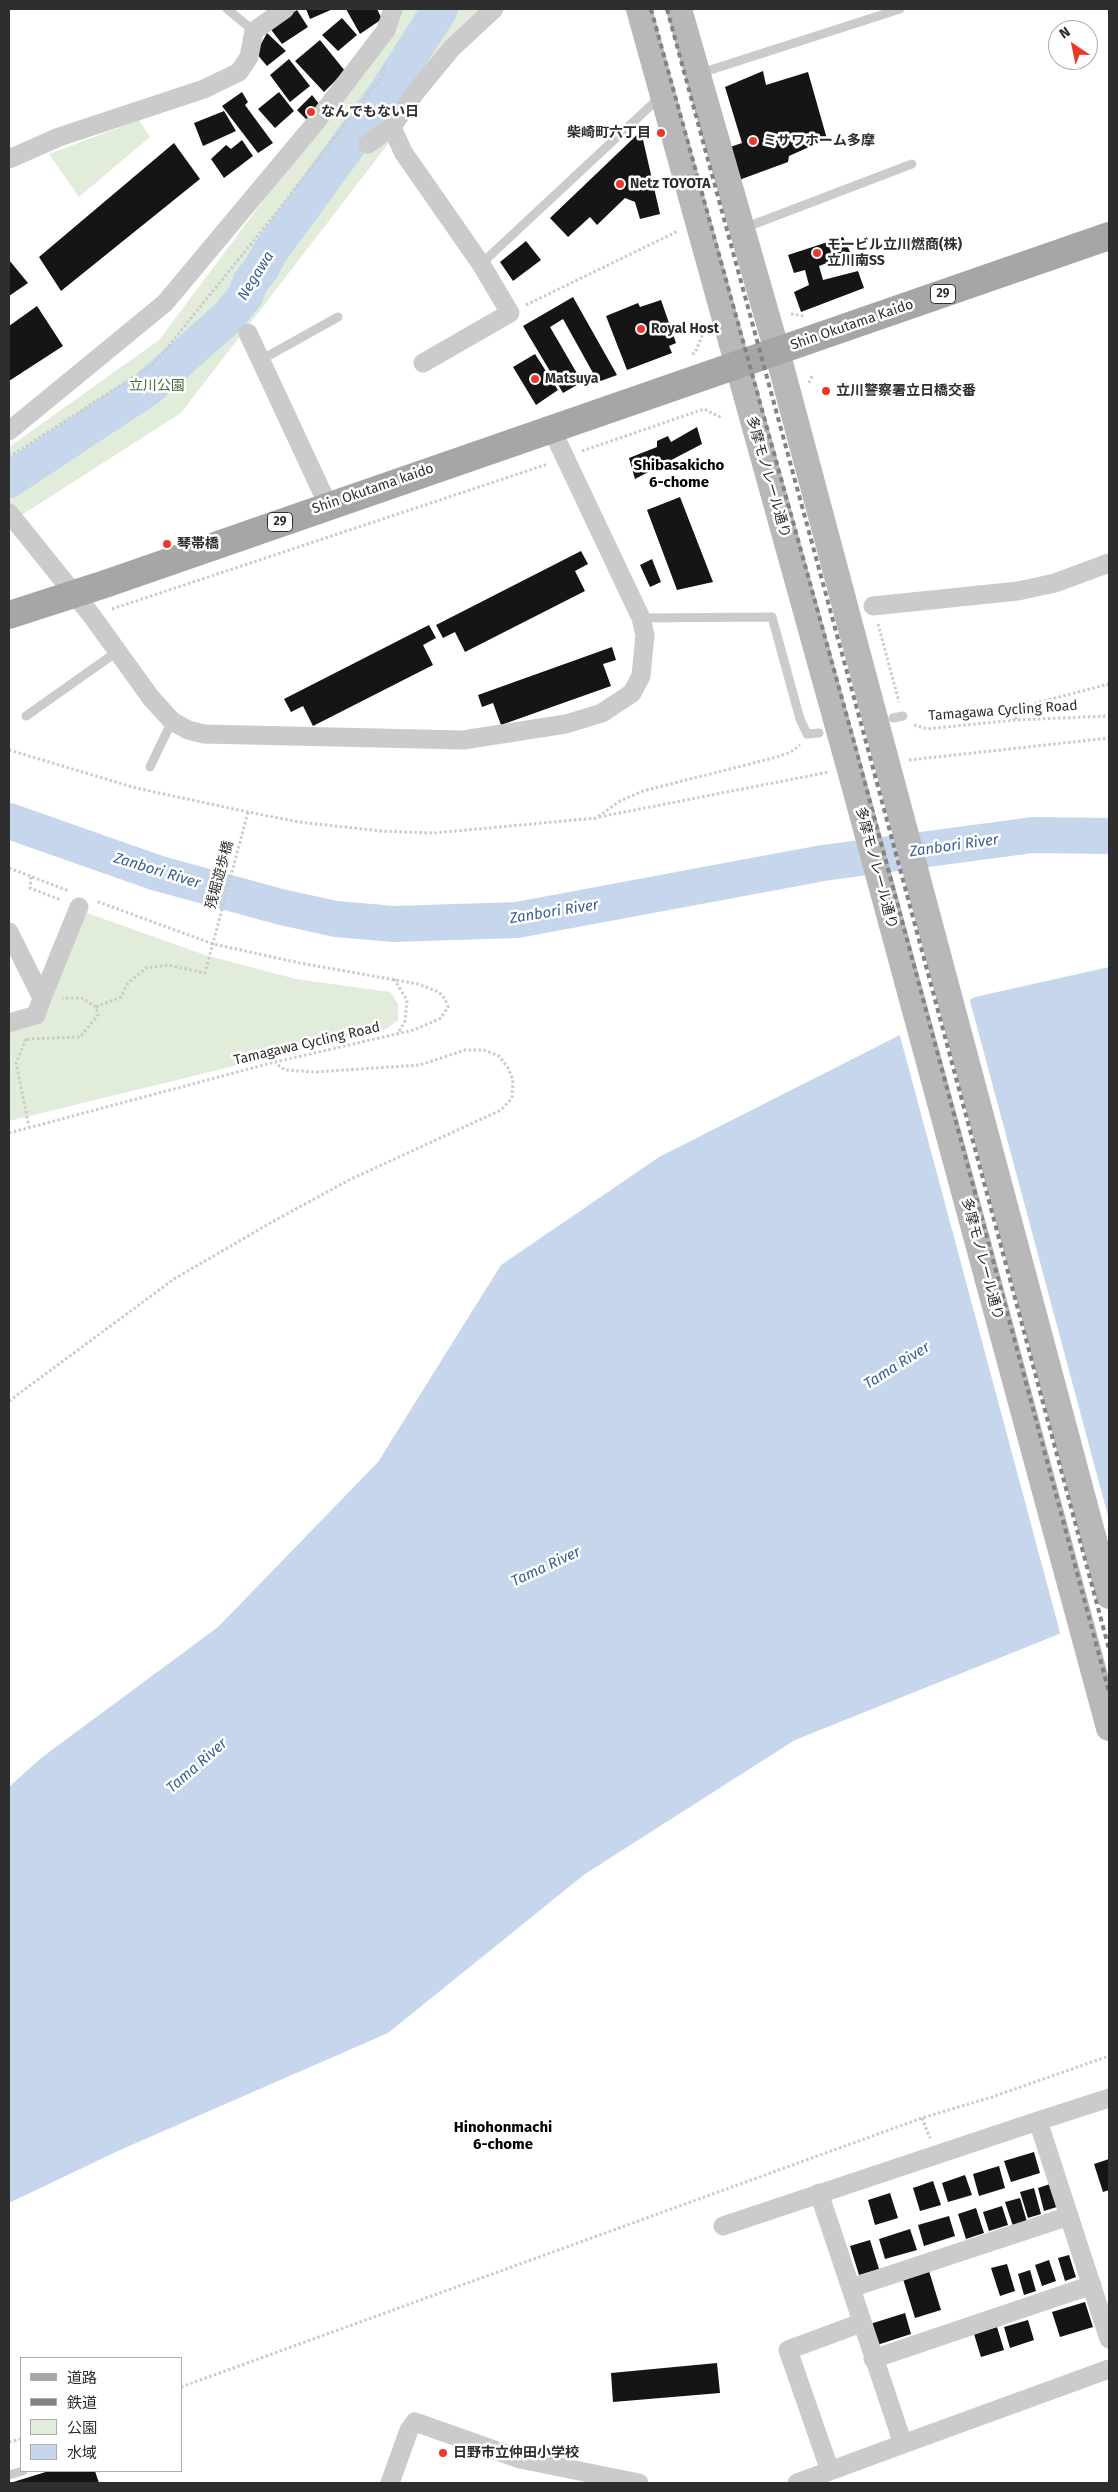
<!DOCTYPE html>
<html>
<head>
<meta charset="utf-8">
<style>
  body { margin:0 }
  #map { position:relative; width:1118px; height:2492px; overflow:hidden; background:#fff; font-family:"Fira Sans","Noto Sans JP",sans-serif }
  canvas { display:block }
  .frame { position:absolute; inset:0; border:10px solid #2e2e2e; pointer-events:none }
  .legend { position:absolute; left:20px; top:2357px; width:162px; height:115px; box-sizing:border-box; background:#fff; border:1px solid #ababab; margin:0; padding:6px 9px; list-style:none; font-size:15px; color:#2e2e2e }
  .legend li { display:flex; align-items:center; gap:10px; height:25px }
  .legend b { width:25px; border:1px solid #ababab }
  .north { position:absolute; left:1048px; top:20px; width:50px; height:50px; box-sizing:border-box; background:#fff; border:1px solid #ababab; border-radius:50%; rotate:326deg; font-size:14px; font-weight:700; line-height:20px; text-align:center; color:#2e2e2e }
  .north::after { content:''; display:block; margin:auto; width:18px; height:22px; background:#ec3828; clip-path:polygon(50% 0,100% 100%,50% 72%,0 100%) }
</style>
</head>
<body>
<div id="map">
<canvas width="1118" height="2492"></canvas>
<div class="frame"></div>
<ul class="legend">
<li><b style="height:6px;background:#a6a6a6"></b>道路</li>
<li><b style="height:6px;background:#838383"></b>鉄道</li>
<li><b style="height:14px;background:#e1ecda"></b>公園</li>
<li><b style="height:14px;background:#c6d7ed"></b>水域</li>
</ul>
<div class="north">N</div>
</div>
<script>
const ctx = document.querySelector('canvas').getContext('2d');
ctx.lineJoin = 'round';
function paint(path, color) {
  ctx.fillStyle = color;
  ctx.fill(path, 'evenodd');
}
function toPath(rows) {
  const path = new Path2D();
  for (const r of rows) {
    path.moveTo(r[0], r[1]);
    for (let i = 2; i < r.length; i += 2) path.lineTo(r[i], r[i + 1]);
  }
  return path;
}
function stroke(path, color, width, dash) {
  ctx.strokeStyle = color;
  ctx.lineWidth = width;
  ctx.lineCap = dash ? 'butt' : 'round';
  ctx.setLineDash(dash || []);
  ctx.stroke(path);
}
function label(font, color, halo, rows, align = 'center') {
  ctx.font = font + ' "Fira Sans","Noto Sans JP",sans-serif';
  ctx.lineWidth = 5;
  ctx.setLineDash([]);
  ctx.textBaseline = 'middle';
  ctx.strokeStyle = halo;
  ctx.fillStyle = color;
  for (const [text, x, y, turn = 0] of rows) {
    ctx.save();
    ctx.translate(x, y);
    ctx.rotate((+turn || 0) * Math.PI / 180);
    ctx.textAlign = isNaN(turn) ? turn : align;
    if (halo) ctx.strokeText(text, 0, 0);
    ctx.fillText(text, 0, 0);
    ctx.restore();
  }
}
const green = toPath([
  [396,9,492,9,181,413,9,523,9,447,159,340,390,31],
  [139,120,150,137,79,197,49,154],
  [87,913,205,955,296,979,390,992,398,1004,398,1020,386,1029,9,1121,9,1030,40,1020]
]);
const water = toPath([
  [1109,967,1109,1614,795,1740,585,1874,388,2033,120,2150,9,2203,9,1787,41,1758,218,1627,378,1462,501,1265,659,1157,975,997]
]);
const pier = toPath([
  [969,997,1109,1520,1109,1617,1061,1636,899,1032]
]);
const river = toPath([
  [9,480,148,388,228,317,245,296,251,281,261,269,270,252,387,92,440,9],
  [9,821,157,873,281,907,336,919,394,924,517,920,823,863,1033,835,1109,836]
]);
const building = toPath([
  [306,9,333,9,310,19],
  [346,9,377,9,382,19,360,34],
  [297,10,308,27,282,44,269,27],
  [342,18,357,35,338,51,322,35],
  [267,33,286,51,267,66,256,53],
  [320,40,345,71,324,92,295,61],
  [289,59,310,86,290,102,270,75],
  [763,71,766,85,808,72,827,139,789,156,788,162,739,180,730,147,742,143,725,87],
  [242,92,248,102,245,105,273,143,258,153,222,106],
  [279,92,294,111,275,128,258,109],
  [312,95,320,105,308,121,297,110],
  [224,111,236,131,203,146,194,123],
  [641,131,660,214,640,219,635,202,625,198,597,225,590,217,568,237,550,218],
  [242,140,253,156,224,178,211,159,226,145,231,149],
  [174,143,200,179,61,291,39,257],
  [843,237,851,254,819,266,823,280,858,271,864,288,801,312,794,292,809,285,805,270,794,273,788,255],
  [526,241,541,260,513,281,500,262],
  [9,260,28,283,9,296],
  [573,297,617,375,598,382,563,319,550,327,582,382,563,393,523,326],
  [661,300,676,343,669,346,672,353,627,370,606,316,638,303,640,307],
  [37,306,63,346,9,381,9,326],
  [535,354,558,390,536,405,513,367],
  [697,427,702,444,635,479,629,458,657,447,657,441,668,436,671,442],
  [680,497,713,582,677,590,647,510],
  [581,551,588,564,575,571,585,591,465,652,455,632,443,638,436,625],
  [652,559,661,582,650,587,640,565],
  [429,625,436,638,423,645,433,665,313,726,303,706,291,712,284,699],
  [612,647,616,660,603,664,611,686,501,725,493,703,482,707,478,695],
  [1034,2152,1040,2173,1011,2182,1004,2161],
  [1109,2159,1109,2190,1103,2192,1094,2164],
  [999,2166,1005,2188,979,2196,973,2174],
  [965,2175,972,2195,948,2202,942,2183],
  [933,2181,941,2205,920,2211,913,2188],
  [1053,2183,1060,2206,1044,2211,1038,2188],
  [1034,2188,1041,2214,1028,2218,1020,2192],
  [890,2193,898,2218,875,2225,868,2200],
  [1020,2198,1027,2222,1013,2226,1005,2202],
  [1002,2206,1008,2225,989,2231,983,2212],
  [976,2208,984,2233,966,2239,958,2214],
  [949,2216,955,2236,924,2246,918,2225],
  [910,2229,917,2250,885,2259,879,2239],
  [870,2240,879,2269,859,2275,850,2246],
  [1069,2255,1076,2277,1065,2281,1058,2258],
  [1049,2260,1056,2281,1042,2286,1035,2265],
  [1007,2264,1015,2291,1000,2296,991,2268],
  [1030,2270,1036,2291,1024,2295,1018,2274],
  [929,2271,941,2310,915,2318,903,2279],
  [1085,2302,1093,2327,1060,2337,1052,2312],
  [905,2313,911,2334,877,2345,870,2324],
  [1028,2320,1034,2340,1010,2348,1004,2327],
  [997,2327,1004,2350,981,2357,974,2334],
  [717,2363,720,2393,613,2402,611,2373],
  [49,2471,95,2471,99,2483,10,2483]
]);
const path = toPath([
  [526,305,678,231],
  [791,314,804,316],
  [692,354,695,353,704,331],
  [809,383,813,374],
  [582,451,704,409,722,418],
  [9,457,154,364,276,213,382,77,385,65],
  [112,609,548,464],
  [878,624,899,702],
  [1015,719,1032,704,1109,684],
  [914,725,927,729,1015,720,1109,716],
  [9,750,136,788,248,812,299,822,381,831,434,833,596,818,620,801,643,791,777,757,791,752,800,745],
  [909,760,1109,738],
  [599,817,829,772],
  [9,868,69,891],
  [31,877,30,888,61,900],
  [394,979,407,1000,405,1021,397,1035],
  [96,1007,121,997,128,983,146,968,168,965,205,973,248,812],
  [26,1039,16,1063,29,1127],
  [27,1039,80,1037,98,1015,96,1007,82,998,62,998],
  [9,1133,275,1062,414,1030,441,1018,448,1007,445,999,439,992,418,984,300,963,213,944,96,901],
  [9,1401,174,1279,272,1222,349,1180,501,1110,512,1098,513,1080,508,1068,499,1056,484,1050,465,1050,420,1065,315,1072,285,1070,275,1063],
  [922,2118,930,2138],
  [181,2387,922,2118,992,2097,1109,2056],
  [9,2442,21,2439]
]);
const service = toPath([
  [227,9,254,31],
  [701,73,900,9],
  [744,228,912,164],
  [481,264,660,97],
  [259,361,338,317],
  [641,618,772,617,800,719,807,734,819,733],
  [26,716,118,651],
  [893,718,903,716],
  [150,767,172,721],
  [9,2475,23,2471]
]);
const minor = toPath([
  [392,127,414,94,452,48,494,9],
  [368,144,392,127,403,152,481,264,510,313,423,363],
  [9,159,59,137,204,89,239,72,249,57,254,31,285,9],
  [248,333,328,505],
  [9,431,165,303,312,127,386,30,393,9],
  [9,513,92,616,151,698,172,721,188,730,204,734,463,740,566,724,602,713,632,693,641,676,645,635,641,618,552,430],
  [873,606,1018,591,1055,583,1109,563],
  [9,932,42,998,79,907],
  [9,1023,36,1015,42,998],
  [1038,2121,1109,2098],
  [819,2193,903,2444,1109,2369],
  [723,2226,1038,2121,1109,2339],
  [851,2288,1069,2216],
  [873,2359,1092,2285],
  [830,2471,788,2350,861,2323],
  [390,2483,409,2430,415,2422,520,2459,639,2483],
  [797,2483,903,2444]
]);
const secondary = toPath([
  [639,9,853,781,1109,1728],
  [679,9,777,351,1109,1596]
]);
const primary = toPath([
  [9,615,105,584,1109,236]
]);
const rail = toPath([
  [651,9,854,742,1109,1692],
  [667,9,866,742,1109,1649]
]);
const markers = [
  [311,112,5,"#ec3828"],
  [661,133,5,"#ec3828"],
  [753,141,5,"#ec3828"],
  [620,184,5,"#ec3828"],
  [817,253,5,"#ec3828"],
  [641,329,5,"#ec3828"],
  [535,379,5,"#ec3828"],
  [826,391,5,"#ec3828"],
  [167,544,5,"#ec3828"],
  [443,2453,5,"#ec3828"]
];
const shields = [
  [943,294,25],
  [280,522,25]
];
const shieldNames = [
  ["29",943,294],
  ["29",280,522]
];
const poiNames = [
  ["なんでもない日",321,112],
  ["柴崎町六丁目",651,133,"right"],
  ["ミサワホーム多摩",763,141],
  ["Netz TOYOTA",630,184],
  ["モービル立川燃商(株)",827,245],
  ["立川南SS",827,261],
  ["Royal Host",651,329],
  ["Matsuya",545,379],
  ["立川警察署立日橋交番",836,391],
  ["琴帯橋",177,544],
  ["日野市立仲田小学校",453,2453]
];
const streetNames = [
  ["Shin Okutama Kaido",852,325,-19],
  ["多摩モノレール通り",768,477,74],
  ["Shin Okutama kaido",373,489,-19],
  ["Tamagawa Cycling Road",1003,711,-4],
  ["多摩モノレール通り",876,868,75],
  ["残堀遊歩橋",220,875,-75],
  ["Tamagawa Cycling Road",307,1044,-13],
  ["多摩モノレール通り",982,1259,75]
];
const parkNames = [
  ["立川公園",157,386]
];
const waterNames = [
  ["Negawa",256,276,-58],
  ["Zanbori River",954,846,-8],
  ["Zanbori River",157,871,17],
  ["Zanbori River",554,912,-9],
  ["Tama River",897,1366,-32],
  ["Tama River",546,1567,-25],
  ["Tama River",197,1766,-41]
];
const neighbourhoodNames = [
  ["Shibasakicho",679,466],
  ["6-chome",679,483],
  ["Hinohonmachi",503,2128],
  ["6-chome",503,2145]
];
paint(green, '#e1ecda');
paint(water, '#c6d7ed');
paint(pier, '#fff');
stroke(river, '#c6d7ed', 36);
paint(building, '#151515');
stroke(path, '#cbcbcb', 3, [2.5, 2.5]);
stroke(service, '#cbcbcb', 9);
stroke(minor, '#cbcbcb', 19);
stroke(secondary, '#b8b8b8', 26);
stroke(primary, '#a6a6a6', 28);
stroke(rail, '#838383', 4, [5, 4]);
for (const [x, y, r, color] of markers) {
  const dot = new Path2D();
  dot.arc(x, y, r, 0, 2 * Math.PI);
  ctx.fillStyle = color;
  ctx.fill(dot);
  stroke(dot, '#fff', 2);
}
for (const [x, y, w] of shields) {
  const box = new Path2D();
  box.roundRect(x - w / 2, y - 9.5, w, 19, 4);
  ctx.fillStyle = '#fff';
  ctx.fill(box);
  stroke(box, '#2e2e2e', 1);
}
label('bold 12px', '#2e2e2e', null, shieldNames);
label('bold 14px', '#2e2e2e', '#fff', poiNames, 'left');
label('14px', '#2e2e2e', '#fff', streetNames);
label('14px', '#496b39', '#fff', parkNames);
label('italic 15px', '#386293', '#fff', waterNames);
label('bold 15px', '#000', '#fff', neighbourhoodNames);
</script>
</body>
</html>
